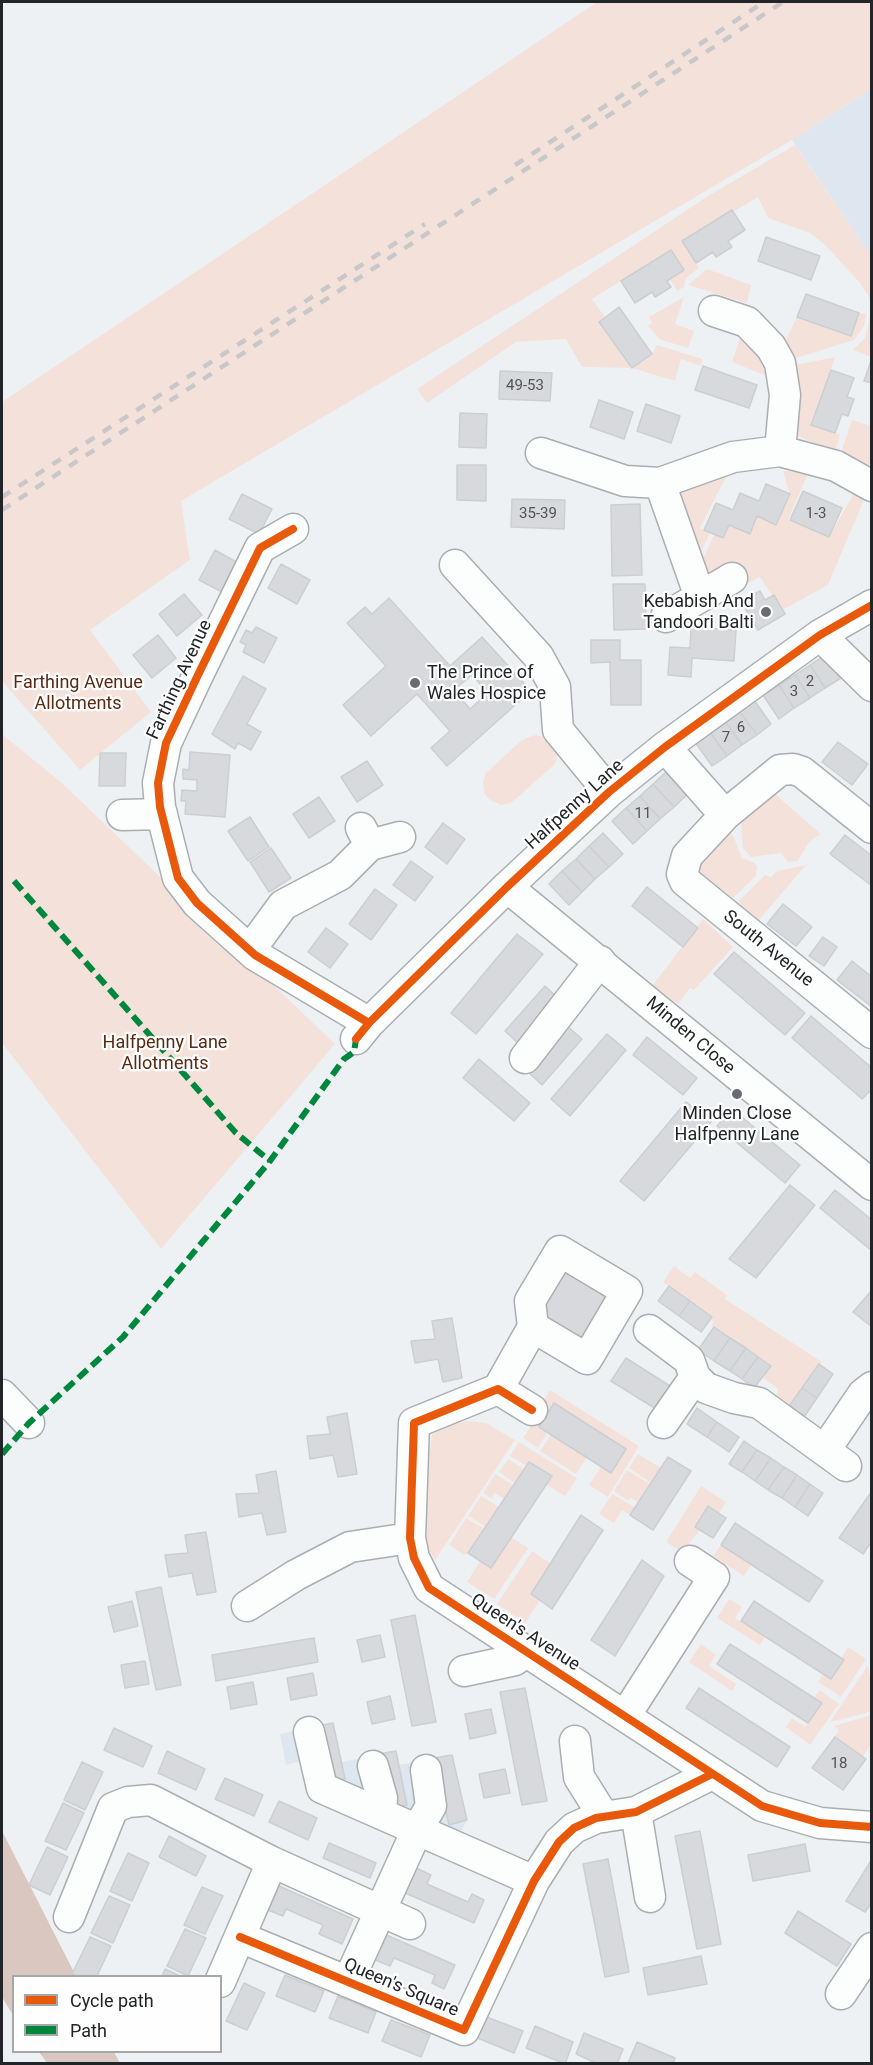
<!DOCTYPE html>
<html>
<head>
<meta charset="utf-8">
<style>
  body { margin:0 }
  #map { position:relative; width:873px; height:2065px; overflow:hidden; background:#eef1f4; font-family:Roboto,sans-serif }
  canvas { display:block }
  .frame { position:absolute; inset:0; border:3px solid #222427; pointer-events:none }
  .legend { position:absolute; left:12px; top:1975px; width:210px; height:78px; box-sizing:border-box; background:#fefefe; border:2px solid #a6a7a8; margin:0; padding:8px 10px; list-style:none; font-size:18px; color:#222427 }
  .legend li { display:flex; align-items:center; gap:12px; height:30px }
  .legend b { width:30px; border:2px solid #a6a7a8 }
</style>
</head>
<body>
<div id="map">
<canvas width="873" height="2065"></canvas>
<div class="frame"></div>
<ul class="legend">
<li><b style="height:8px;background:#e8590c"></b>Cycle path</li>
<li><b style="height:8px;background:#00873e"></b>Path</li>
</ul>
</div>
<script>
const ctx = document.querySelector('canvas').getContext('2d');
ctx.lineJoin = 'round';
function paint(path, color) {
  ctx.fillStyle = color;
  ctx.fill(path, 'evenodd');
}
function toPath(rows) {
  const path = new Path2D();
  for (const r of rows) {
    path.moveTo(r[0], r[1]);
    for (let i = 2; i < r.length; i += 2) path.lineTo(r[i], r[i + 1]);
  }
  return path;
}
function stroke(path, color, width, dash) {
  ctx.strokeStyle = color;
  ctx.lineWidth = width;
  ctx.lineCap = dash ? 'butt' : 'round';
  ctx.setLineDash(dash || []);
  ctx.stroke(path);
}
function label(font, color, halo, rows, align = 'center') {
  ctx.font = font + ' Roboto,sans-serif';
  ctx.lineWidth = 4.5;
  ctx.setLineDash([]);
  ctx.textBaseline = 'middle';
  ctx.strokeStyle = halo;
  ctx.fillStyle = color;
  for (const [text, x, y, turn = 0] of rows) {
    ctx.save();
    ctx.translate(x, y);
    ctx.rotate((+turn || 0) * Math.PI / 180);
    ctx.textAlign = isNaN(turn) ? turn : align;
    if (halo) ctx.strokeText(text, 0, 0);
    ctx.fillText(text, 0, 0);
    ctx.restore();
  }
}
const built = toPath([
  [871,89,871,256,792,140],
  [333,1723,342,1762,396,1751,399,1765,452,1755,467,1820,458,1838,368,1803,304,1783,301,1761,286,1765,280,1734]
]);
const green = toPath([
  [597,2,871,2,871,89,792,140,181,501,190,560,90,630,151,712,80,770,2,681,2,402],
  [795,145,871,256,871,308,869,297,860,283,824,244,810,233,768,218,758,197,683,242,699,268,686,278,684,287,677,291,670,279,671,250,592,299,605,317,599,322,632,368,652,354,657,345,703,359,700,366,681,359,675,381,632,368,582,367,566,339,516,342,427,403,417,389,708,196],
  [707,269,751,285,747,303,688,285],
  [684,297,675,324,694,331,688,348,659,339,648,326,652,323,649,317],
  [871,312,871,357,853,350,865,338],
  [859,313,866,314,864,326,854,340,793,359,786,340,797,317,851,336],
  [745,333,774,379,732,362,741,335],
  [835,357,812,424,840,435,835,452,796,435,796,365],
  [852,420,872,426,872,457,868,466,840,455],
  [783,471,809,471,788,520,829,537,854,493,862,497,863,502,828,585,782,610,760,577,743,586,699,568,714,535,723,538,729,525,749,534,757,516,776,524,790,494],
  [728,473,700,528,710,533,696,562,681,504,681,495,683,488],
  [2,734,63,784,335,1044,161,1249,2,1043],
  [535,735,544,737,553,744,558,754,555,764,511,803,501,805,490,800,484,793,483,782,486,773,522,740],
  [774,793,821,834,809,842,798,861,788,862,781,853,751,857,743,848,741,822],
  [726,831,733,835,742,858,753,862,757,866,756,876,733,898,692,866],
  [806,865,759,920,738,902,765,875,771,877,777,871],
  [703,919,733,947,694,990,690,988,678,1004,653,985],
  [674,1266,690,1278,695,1272,727,1295,725,1299,822,1362,787,1409,776,1405,778,1389,762,1377,770,1365,711,1326,714,1321,711,1319,712,1317,663,1282],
  [550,1390,639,1446,608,1497,589,1485,601,1467,611,1472,626,1449,539,1427,547,1433,538,1448,523,1438,542,1409,539,1406],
  [470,1421,486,1423,515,1440,435,1560,424,1542,425,1497,432,1434,447,1425],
  [551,1435,587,1457,576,1474,540,1451],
  [519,1442,577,1478,565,1496,547,1485,552,1476,530,1462,527,1466,510,1456],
  [638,1454,661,1468,651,1483,629,1468],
  [508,1459,524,1469,515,1483,499,1472],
  [627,1470,650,1484,638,1502,630,1498,628,1501,614,1491],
  [495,1474,513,1485,504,1499,495,1493,492,1499,483,1493],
  [701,1486,726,1502,719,1513,708,1506,700,1530,682,1552,666,1542],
  [612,1494,635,1507,630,1515,622,1510,614,1523,599,1514],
  [481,1496,499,1507,486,1527,468,1516],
  [466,1518,485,1529,468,1553,464,1555,449,1545],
  [511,1537,528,1548,494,1599,467,1582,480,1561,491,1568],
  [721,1545,752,1564,744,1576,713,1556],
  [532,1551,551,1564,531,1594,540,1600,525,1623,497,1604],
  [729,1599,742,1607,735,1618,765,1637,760,1645,717,1618],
  [701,1644,716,1655,709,1666,736,1684,732,1691,689,1662],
  [848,1647,866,1659,841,1697,818,1682,823,1674,832,1679,844,1660,841,1658],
  [868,1665,872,1692,870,1712,830,1722],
  [820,1690,839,1704,810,1745,786,1727,792,1718,805,1727,822,1703,814,1697],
  [871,1715,871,1744,863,1757,835,1737,839,1730,834,1726]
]);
const forest = toPath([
  [2,1831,76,1976,14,1976,13,2015,2,1997],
  [39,2052,114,2052,120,2063,47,2063]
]);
const building = toPath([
  [732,210,745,230,728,241,732,247,716,257,713,252,696,263,682,241,732,210],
  [766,237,820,256,811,280,758,261,766,237],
  [671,250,684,270,667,281,671,287,655,297,652,292,635,303,621,281,671,250],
  [806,294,859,313,851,336,797,317,806,294],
  [619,307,652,354,632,368,599,322,619,307],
  [872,358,872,383,864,381,872,358],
  [703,366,757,385,749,408,695,390,703,366],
  [831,370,854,378,847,397,854,399,848,416,842,414,835,433,811,425,831,370],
  [500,371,552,373,550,401,499,399,500,371],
  [599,400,633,412,624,439,590,427,599,400],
  [646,404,680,416,671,443,637,431,646,404],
  [460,413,487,414,486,448,459,447,460,413],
  [457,465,486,465,486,501,457,500,457,465],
  [766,484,790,494,776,525,757,516,750,534,729,525,723,538,704,530,716,503,733,510,740,493,759,501,766,484],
  [803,491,842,508,829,537,790,520,803,491],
  [242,494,272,509,259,534,229,519,242,494],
  [512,499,565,500,564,529,511,527,512,499],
  [640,504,642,575,612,576,611,505,640,504],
  [215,550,240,564,224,593,199,580,215,550],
  [281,564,310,580,297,604,268,588,281,564],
  [613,584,645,584,646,629,614,630,613,584],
  [760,591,765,600,774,595,785,614,758,630,741,601,760,591],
  [184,594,202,615,177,636,159,614,184,594],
  [389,598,450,666,482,637,531,691,447,766,431,748,450,731,417,694,371,736,343,705,386,666,347,623,365,607,372,614,389,598],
  [472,675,488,693,470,709,454,690,472,675],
  [256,627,277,638,264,663,243,652,246,645,240,642,246,630,252,633,256,627],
  [691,627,736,630,734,661,692,658,691,677,668,675,670,647,690,648,691,627],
  [158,635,176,658,152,678,133,655,158,635],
  [591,640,620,640,620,660,641,660,641,705,611,705,610,662,591,663,591,640],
  [826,655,841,678,825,688,810,665,826,655],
  [810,665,825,688,810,698,795,675,810,665],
  [795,675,810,698,794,708,779,685,795,675],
  [243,676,266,689,247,724,261,732,251,750,238,743,235,749,212,734,243,676],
  [779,685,794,708,779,719,763,695,779,685],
  [754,700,771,724,757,735,739,711,754,700],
  [739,711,757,735,742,745,725,721,739,711],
  [725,721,742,745,727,756,710,732,725,721],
  [710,732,727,756,712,766,695,742,710,732],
  [838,742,868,764,852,785,822,762,838,742],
  [190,752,230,755,225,817,185,814,186,801,181,801,182,790,197,791,197,780,183,779,183,769,189,770,190,752],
  [100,753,126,753,125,786,99,786,100,753],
  [367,761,383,785,357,802,341,777,367,761],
  [667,771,688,794,674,807,653,784,667,771],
  [653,784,674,807,660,819,640,796,653,784],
  [640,796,660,819,647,831,626,808,640,796],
  [319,797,335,821,309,838,293,814,319,797],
  [626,808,647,831,633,844,612,821,626,808],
  [250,817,269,847,248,861,228,831,250,817],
  [443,823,465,839,447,864,425,847,443,823],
  [603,833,623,854,609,867,589,846,603,833],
  [845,835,872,856,872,886,830,854,845,835],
  [589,846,609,867,595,879,576,859,589,846],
  [271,848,291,878,269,892,250,862,271,848],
  [576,859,595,879,582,892,562,871,576,859],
  [411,861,433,877,415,901,393,885,411,861],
  [562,871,582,892,569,905,549,884,562,871],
  [647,887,698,928,683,947,632,906,647,887],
  [375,889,397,905,371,940,349,924,375,889],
  [783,904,812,927,796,946,767,924,783,904],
  [326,928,348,944,330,968,308,952,326,928],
  [517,934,543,954,476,1034,451,1013,517,934],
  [823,937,837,947,824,966,809,956,823,937],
  [734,952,805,1013,785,1035,714,974,734,952],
  [852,961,872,977,872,1007,837,980,852,961],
  [545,986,559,999,519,1044,505,1031,545,986],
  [811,1016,872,1068,872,1089,862,1099,792,1038,811,1016],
  [567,1026,582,1039,542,1085,527,1071,567,1026],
  [607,1034,626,1050,570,1116,551,1099,607,1034],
  [647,1037,697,1078,683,1095,633,1055,647,1037],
  [479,1059,530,1103,514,1121,463,1078,479,1059],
  [686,1102,711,1122,644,1201,620,1181,686,1102],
  [732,1109,800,1165,785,1183,717,1126,732,1109],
  [790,1185,815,1205,756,1278,729,1259,790,1185],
  [835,1190,872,1220,872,1251,820,1208,835,1190],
  [565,1263,612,1295,582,1340,535,1311,565,1263],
  [669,1286,690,1301,679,1316,658,1301,669,1286],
  [872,1290,872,1327,853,1312,872,1290],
  [690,1301,712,1317,701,1332,679,1316,690,1301],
  [452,1318,462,1378,443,1382,438,1359,415,1363,411,1341,435,1339,432,1321,452,1318],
  [714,1327,730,1338,714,1361,698,1350,714,1327],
  [730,1338,746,1348,730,1371,714,1361,730,1338],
  [746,1348,758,1357,742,1379,730,1371,746,1348],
  [758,1357,771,1366,754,1388,742,1379,758,1357],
  [626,1358,670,1386,656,1409,611,1381,626,1358],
  [819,1364,833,1374,817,1398,802,1388,819,1364],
  [802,1388,817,1398,802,1420,787,1409,802,1388],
  [554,1403,626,1449,611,1473,539,1427,554,1403],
  [697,1408,717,1422,707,1437,687,1424,697,1408],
  [347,1413,357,1474,338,1477,333,1455,310,1459,307,1436,330,1434,327,1417,347,1413],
  [717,1422,739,1437,729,1452,707,1437,717,1422],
  [744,1441,757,1450,742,1472,729,1464,744,1441],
  [757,1450,771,1458,755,1481,742,1472,757,1450],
  [668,1457,691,1471,653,1530,630,1515,668,1457],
  [771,1458,784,1467,768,1490,755,1481,771,1458],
  [529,1462,552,1476,491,1568,468,1553,529,1462],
  [784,1467,797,1475,782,1498,768,1490,784,1467],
  [276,1471,286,1532,267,1535,262,1513,239,1517,236,1494,259,1493,256,1475,276,1471],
  [797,1475,810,1484,795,1507,782,1498,797,1475],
  [810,1484,823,1493,808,1516,795,1507,810,1484],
  [872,1491,872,1541,863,1554,839,1538,872,1491],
  [708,1506,726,1518,713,1538,695,1527,708,1506],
  [581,1515,603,1530,552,1609,531,1594,581,1515],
  [735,1523,823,1581,809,1602,721,1545,735,1523],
  [206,1532,216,1592,197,1595,192,1573,169,1577,165,1555,188,1553,185,1535,206,1532],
  [642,1560,664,1576,615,1656,591,1640,642,1560],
  [161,1587,181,1685,156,1690,136,1592,161,1587],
  [132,1601,138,1626,114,1632,108,1607,132,1601],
  [754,1601,844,1660,831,1679,741,1621,754,1601],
  [415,1615,436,1722,412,1726,391,1620,415,1615],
  [380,1635,385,1657,362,1662,357,1640,380,1635],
  [314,1638,318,1662,216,1681,212,1655,314,1638],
  [730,1644,822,1703,808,1723,717,1664,730,1644],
  [145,1661,149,1684,125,1688,121,1665,145,1661],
  [313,1673,317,1695,291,1700,287,1678,313,1673],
  [253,1682,257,1704,231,1709,227,1687,253,1682],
  [525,1688,547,1801,522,1805,500,1692,525,1688],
  [699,1688,790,1747,777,1767,686,1708,699,1688],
  [390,1696,395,1719,372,1724,367,1702,390,1696],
  [491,1709,496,1733,470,1739,465,1714,491,1709],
  [333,1723,345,1779,329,1783,317,1726,333,1723],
  [114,1728,152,1746,143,1767,104,1750,114,1728],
  [835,1737,866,1759,843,1790,812,1768,835,1737],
  [167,1751,205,1769,196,1790,158,1773,167,1751],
  [396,1751,407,1805,390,1808,379,1754,396,1751],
  [452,1755,467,1820,449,1825,434,1758,452,1755],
  [82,1762,103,1772,85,1810,64,1800,82,1762],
  [505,1769,510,1793,484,1798,479,1774,505,1769],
  [225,1778,263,1795,254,1816,215,1799,225,1778],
  [279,1801,317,1818,308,1840,269,1822,279,1801],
  [63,1803,84,1813,66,1850,45,1841,63,1803],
  [700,1831,721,1944,697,1949,675,1836,700,1831],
  [169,1836,206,1856,196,1876,159,1857,169,1836],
  [329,1843,376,1863,370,1878,323,1858,329,1843],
  [805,1844,810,1871,753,1881,748,1855,805,1844],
  [47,1847,68,1857,50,1895,29,1885,47,1847],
  [128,1853,149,1863,132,1901,110,1891,128,1853],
  [608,1859,629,1972,605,1977,583,1864,608,1859],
  [872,1859,872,1902,865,1912,846,1901,872,1859],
  [414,1867,431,1875,427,1884,468,1902,472,1894,484,1900,474,1923,403,1892,414,1867],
  [279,1886,353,1919,342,1944,319,1934,323,1925,286,1909,283,1916,268,1910,279,1886],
  [202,1887,223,1896,205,1934,184,1925,202,1887],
  [109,1896,130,1905,113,1943,91,1933,109,1896],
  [798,1911,851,1944,837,1966,785,1933,798,1911],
  [185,1929,206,1938,188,1976,167,1966,185,1929],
  [384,1934,455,1965,444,1989,432,1983,435,1975,394,1958,390,1966,373,1959,384,1934],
  [90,1937,111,1946,97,1976,77,1976,72,1974,90,1937],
  [701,1956,707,1984,648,1995,643,1968,701,1956],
  [165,1969,180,1976,162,1976,165,1969],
  [285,1975,324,1991,315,2012,276,1996,285,1975],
  [244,1983,265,1993,247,2030,226,2021,244,1983],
  [338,1996,376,2012,368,2033,329,2018,338,1996],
  [484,2016,523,2031,514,2053,475,2037,484,2016],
  [391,2020,430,2035,421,2057,382,2041,391,2020],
  [535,2026,573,2042,565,2064,526,2048,535,2026],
  [584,2033,623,2049,617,2064,598,2064,576,2054,584,2033],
  [637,2042,675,2058,673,2064,628,2063,637,2042]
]);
const minor = toPath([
  [714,311,747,322,771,347,780,363,785,395,780,451],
  [541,453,625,481,660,483,733,457,780,451,836,466,872,486],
  [660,483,700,597],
  [293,529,260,548,197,677,166,743,158,783,160,807,178,878,197,903,255,955,369,1023],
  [455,565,538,656,555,687,558,730,609,792],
  [666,617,732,578],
  [820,635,872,686],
  [665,747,725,815],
  [122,815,162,814],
  [361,828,370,845,400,837],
  [872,828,802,772,793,769,780,770,725,815,687,856,682,874,685,881,872,1033],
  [507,887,872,1185],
  [250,950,283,905,340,875,370,845],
  [356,1039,369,1023,507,887,609,792,665,747,820,635,872,605],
  [525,1058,600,961],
  [649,1330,689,1360,695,1377,706,1388,734,1398,759,1403,846,1466],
  [498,1389,533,1327,530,1301,560,1251,627,1291,587,1359,533,1327],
  [2,1395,29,1423],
  [532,1410,498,1389,414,1423,410,1538,414,1558,429,1588,762,1806,820,1823,872,1827],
  [663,1423,695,1377],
  [825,1450,863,1394,872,1387],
  [247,1606,296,1575,350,1547,410,1538],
  [464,1671,515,1660,526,1651],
  [625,1716,714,1577,690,1561],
  [309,1732,322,1788,534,1881],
  [575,1741,579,1777,604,1817],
  [373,1766,382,1798,381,1814],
  [636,1812,650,1897],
  [69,1917,113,1808,128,1802,151,1800,272,1862,410,1924],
  [240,1937,464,2030,534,1881,559,1842,574,1828,596,1818,636,1812,712,1774],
  [220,1982,272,1862],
  [348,1982,417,1830,431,1806,426,1770],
  [841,1994,872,1948]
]);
const rail = toPath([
  [515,165,764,2],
  [2,497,425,224],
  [2,510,783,2]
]);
const quiet = toPath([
  [14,881,236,1133,270,1161],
  [2,1454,29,1423,123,1337,270,1161,344,1059,354,1052,356,1039]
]);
const cycleway = toPath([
  [293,529,260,548,197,677,166,743,158,783,160,807,178,878,197,903,255,955,369,1023],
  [356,1039,369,1023,507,887,609,792,665,747,820,635,872,605],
  [532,1410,498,1389,414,1423,410,1538,414,1558,429,1588,762,1806,820,1823,872,1827],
  [240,1937,464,2030,534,1881,559,1842,574,1828,596,1818,636,1812,712,1774]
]);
const markers = [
  [766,612,6,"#696c6f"],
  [415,683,6,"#696c6f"],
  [737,1094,6,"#696c6f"]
];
const numberNames = [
  ["49-53",525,386],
  ["35-39",538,514],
  ["1-3",816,514],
  ["2",810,682],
  ["3",794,692],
  ["6",741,728],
  ["7",726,738],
  ["11",643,814],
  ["18",839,1764]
];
const poiNames = [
  ["Kebabish And",754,602],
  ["Tandoori Balti",754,623],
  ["The Prince of",427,673,"left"],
  ["Wales Hospice",427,694,"left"],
  ["Minden Close",737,1114,"center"],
  ["Halfpenny Lane",737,1135,"center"]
];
const streetNames = [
  ["Farthing Avenue",180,680,-65],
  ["Halfpenny Lane",575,805,-42],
  ["South Avenue",768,949,39],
  ["Minden Close",690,1036,40],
  ["Queen's Avenue",525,1633,33],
  ["Queen's Square",401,1988,23]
];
const parkNames = [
  ["Farthing Avenue",78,683],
  ["Allotments",78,704],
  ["Halfpenny Lane",165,1043],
  ["Allotments",165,1064]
];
paint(built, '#dee7ef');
paint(green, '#f4e2da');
paint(forest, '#dac7bf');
paint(building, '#d7d9dc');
stroke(building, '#cccfd2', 1.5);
stroke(minor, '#abaeb1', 33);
stroke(minor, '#fcfdfd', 30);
stroke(rail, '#c8c8ca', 4.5, [10, 10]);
stroke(quiet, '#00873e', 6, [12, 6]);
stroke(cycleway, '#e8590c', 8);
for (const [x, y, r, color] of markers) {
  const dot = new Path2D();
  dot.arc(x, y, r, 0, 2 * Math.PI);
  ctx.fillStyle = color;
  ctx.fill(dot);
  stroke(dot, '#fefefe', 2);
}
label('15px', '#515356', null, numberNames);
label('18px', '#222427', '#fefefe', poiNames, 'right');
label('18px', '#222427', '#fefefe', streetNames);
label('18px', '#5a2911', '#fefefe', parkNames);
</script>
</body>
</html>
